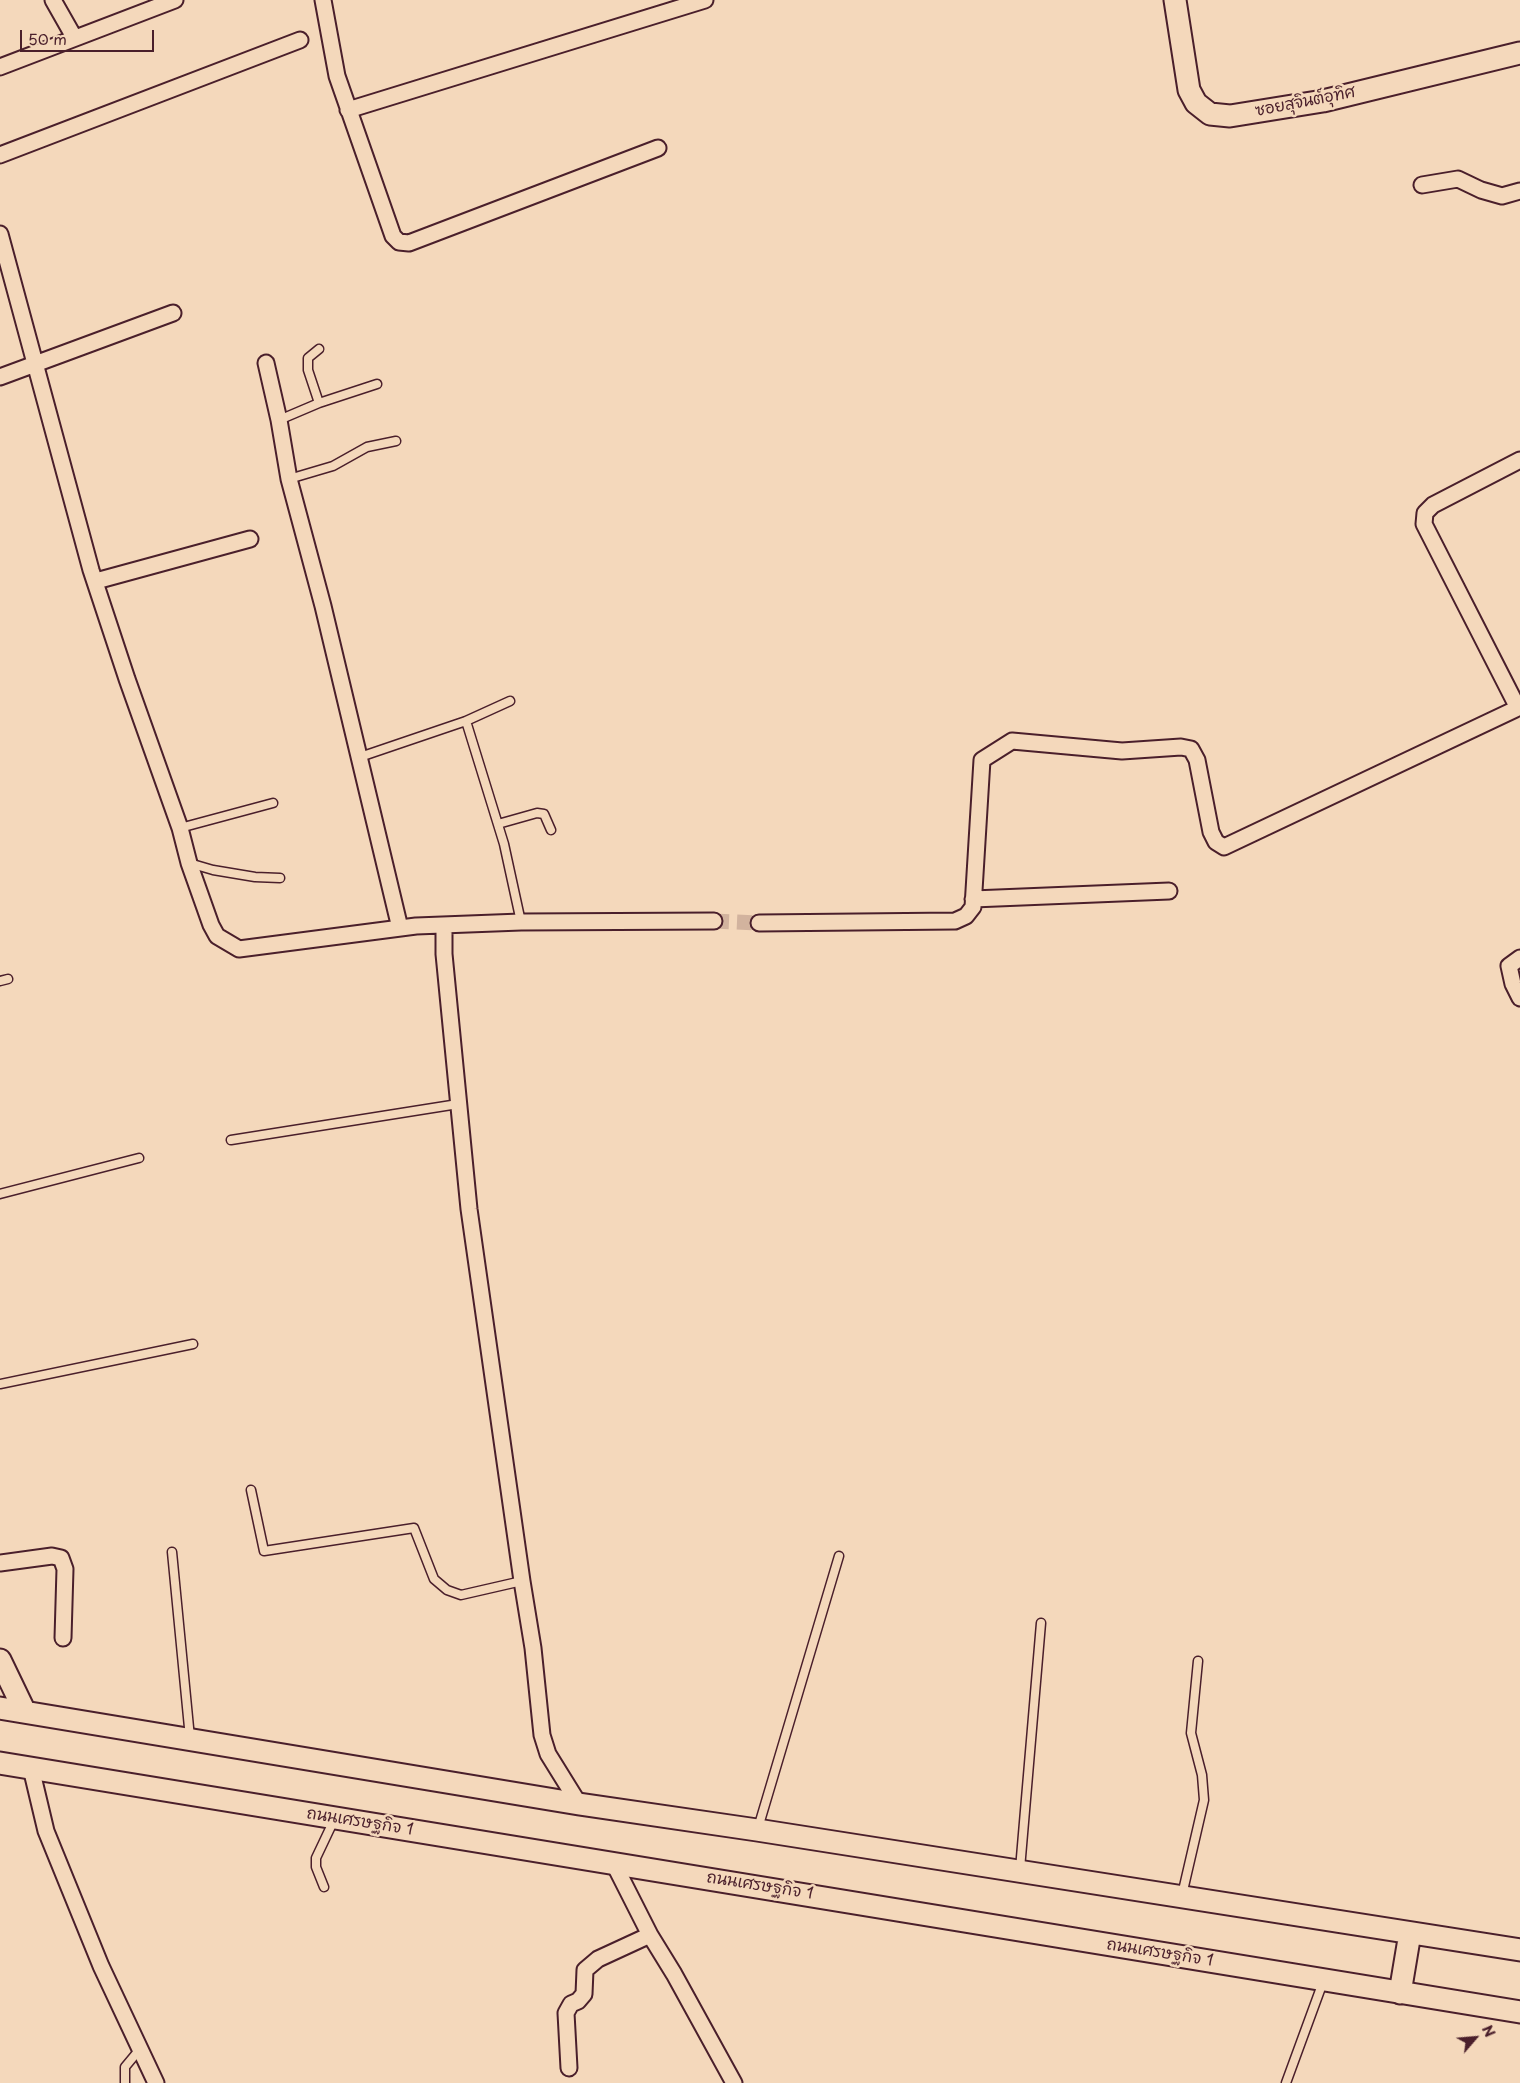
<!DOCTYPE html>
<html>
<head>
<meta charset="utf-8">
<style>
  body { margin:0 }
  #map { position:relative; width:1520px; height:2083px; overflow:hidden; background:#f4d8bb; font-family:"Playpen Sans",sans-serif }
  canvas { display:block }
  .north { position:absolute; left:1450px; top:2013px; width:50px; height:50px; -webkit-text-stroke:4px #f4d8bb; paint-order:stroke; rotate:63deg; font-size:14px; font-weight:700; line-height:20px; text-align:center; color:#4a1f2b }
  .north::after { content:''; display:block; margin:auto; width:18px; height:22px; background:#4a1f2b; clip-path:polygon(50% 0,100% 100%,50% 72%,0 100%) }
  .scale { position:absolute; left:20px; top:30px; width:134px; height:22px; box-sizing:border-box; border:2px solid #4a1f2b; border-top:0; padding-left:6px; font-size:15px; line-height:18px; white-space:nowrap; color:#4a1f2b; -webkit-text-stroke:4px #f4d8bb; paint-order:stroke }
</style>
</head>
<body>
<div id="map">
<canvas width="1520" height="2083"></canvas>
<div class="north">N</div>
<div class="scale">50 m</div>
</div>
<script>
const ctx = document.querySelector('canvas').getContext('2d');
ctx.lineJoin = 'round';
function toPath(rows) {
  const path = new Path2D();
  for (const r of rows) {
    path.moveTo(r[0], r[1]);
    for (let i = 2; i < r.length; i += 2) path.lineTo(r[i], r[i + 1]);
  }
  return path;
}
function stroke(path, color, width, dash) {
  ctx.strokeStyle = color;
  ctx.lineWidth = width;
  ctx.lineCap = dash ? 'butt' : 'round';
  ctx.setLineDash(dash || []);
  ctx.stroke(path);
}
function label(font, color, halo, rows, align = 'center') {
  ctx.font = font + ' "Playpen Sans","Playpen Sans Thai",sans-serif';
  ctx.lineWidth = 5;
  ctx.setLineDash([]);
  ctx.textBaseline = 'middle';
  ctx.strokeStyle = halo;
  ctx.fillStyle = color;
  for (const [text, x, y, turn = 0] of rows) {
    ctx.save();
    ctx.translate(x, y);
    ctx.rotate((+turn || 0) * Math.PI / 180);
    ctx.textAlign = isNaN(turn) ? turn : align;
    if (halo) ctx.strokeText(text, 0, 0);
    ctx.fillText(text, 0, 0);
    ctx.restore();
  }
}
const streetTunnel = toPath([
  [714,921,759,923]
]);
const lane = toPath([
  [319,403,377,384],
  [279,420,319,403,308,370,308,358,319,349],
  [289,479,333,466,367,447,396,441],
  [510,701,466,721,504,844,521,922],
  [360,757,466,721],
  [498,824,537,813,544,814,551,830],
  [180,828,273,803],
  [189,863,213,870,255,877,280,878],
  [0,981,8,979],
  [231,1140,458,1104],
  [0,1194,139,1158],
  [0,1384,193,1344],
  [251,1490,264,1551,414,1528,434,1579,447,1590,461,1595,522,1581],
  [172,1552,190,1738],
  [758,1828,839,1556],
  [1020,1869,1041,1623],
  [324,1887,316,1867,316,1858,334,1820],
  [1182,1895,1204,1800,1202,1775,1191,1733,1198,1661],
  [125,2083,125,2067,140,2049],
  [1286,2083,1323,1982]
]);
const street = toPath([
  [53,0,74,37],
  [323,0,337,76,393,236,399,242,409,243,658,148],
  [0,67,175,0],
  [348,110,705,0],
  [0,155,300,40],
  [1422,185,1458,179,1481,190,1502,196,1520,191],
  [0,234,91,570,127,679,180,828,189,863,211,925,217,936,239,949,416,926,521,922,714,921],
  [266,363,279,420,289,479,323,606,400,928],
  [0,377,173,313],
  [96,581,250,539],
  [1518,708,1424,524,1425,513,1433,505,1520,460],
  [973,899,1169,891],
  [759,923,955,921,966,916,973,907,982,760,1012,741,1122,751,1181,747,1191,749,1197,760,1211,832,1216,842,1224,847,1520,707],
  [444,926,444,954,469,1209,522,1581,533,1648,542,1735,548,1754,579,1804],
  [1520,958,1509,966,1513,984,1520,998],
  [0,1563,52,1556,61,1558,65,1569,63,1638],
  [31,1768,46,1831,101,1966,156,2083],
  [613,1862,650,1935,674,1974,734,2083],
  [569,2068,566,2013,571,2004,578,2001,584,1994,585,1970,598,1959,650,1935]
]);
const secondary = toPath([
  [1175,0,1189,90,1196,103,1210,114,1230,116,1323,101,1520,53],
  [0,1660,25,1712],
  [0,1708,579,1804,757,1830,1520,1950],
  [0,1763,1520,2012],
  [1400,1993,1410,1933]
]);
const streetNames = [
  ["ซอยสุจินต์อุทิศ",1305,102,-11],
  ["ถนนเศรษฐกิจ 1",360,1822,9],
  ["ถนนเศรษฐกิจ 1",760,1886,9],
  ["ถนนเศรษฐกิจ 1",1160,1953,9]
];
stroke(streetTunnel, '#d2b39e', 15, [15, 8]);
stroke(lane, '#4a1f2b', 11);
stroke(street, '#4a1f2b', 19);
stroke(secondary, '#4a1f2b', 25);
stroke(lane, '#f4d8bb', 8);
stroke(street, '#f4d8bb', 15);
stroke(secondary, '#f4d8bb', 21);
label('16px', '#4a1f2b', '#f4d8bb', streetNames);
</script>
</body>
</html>
